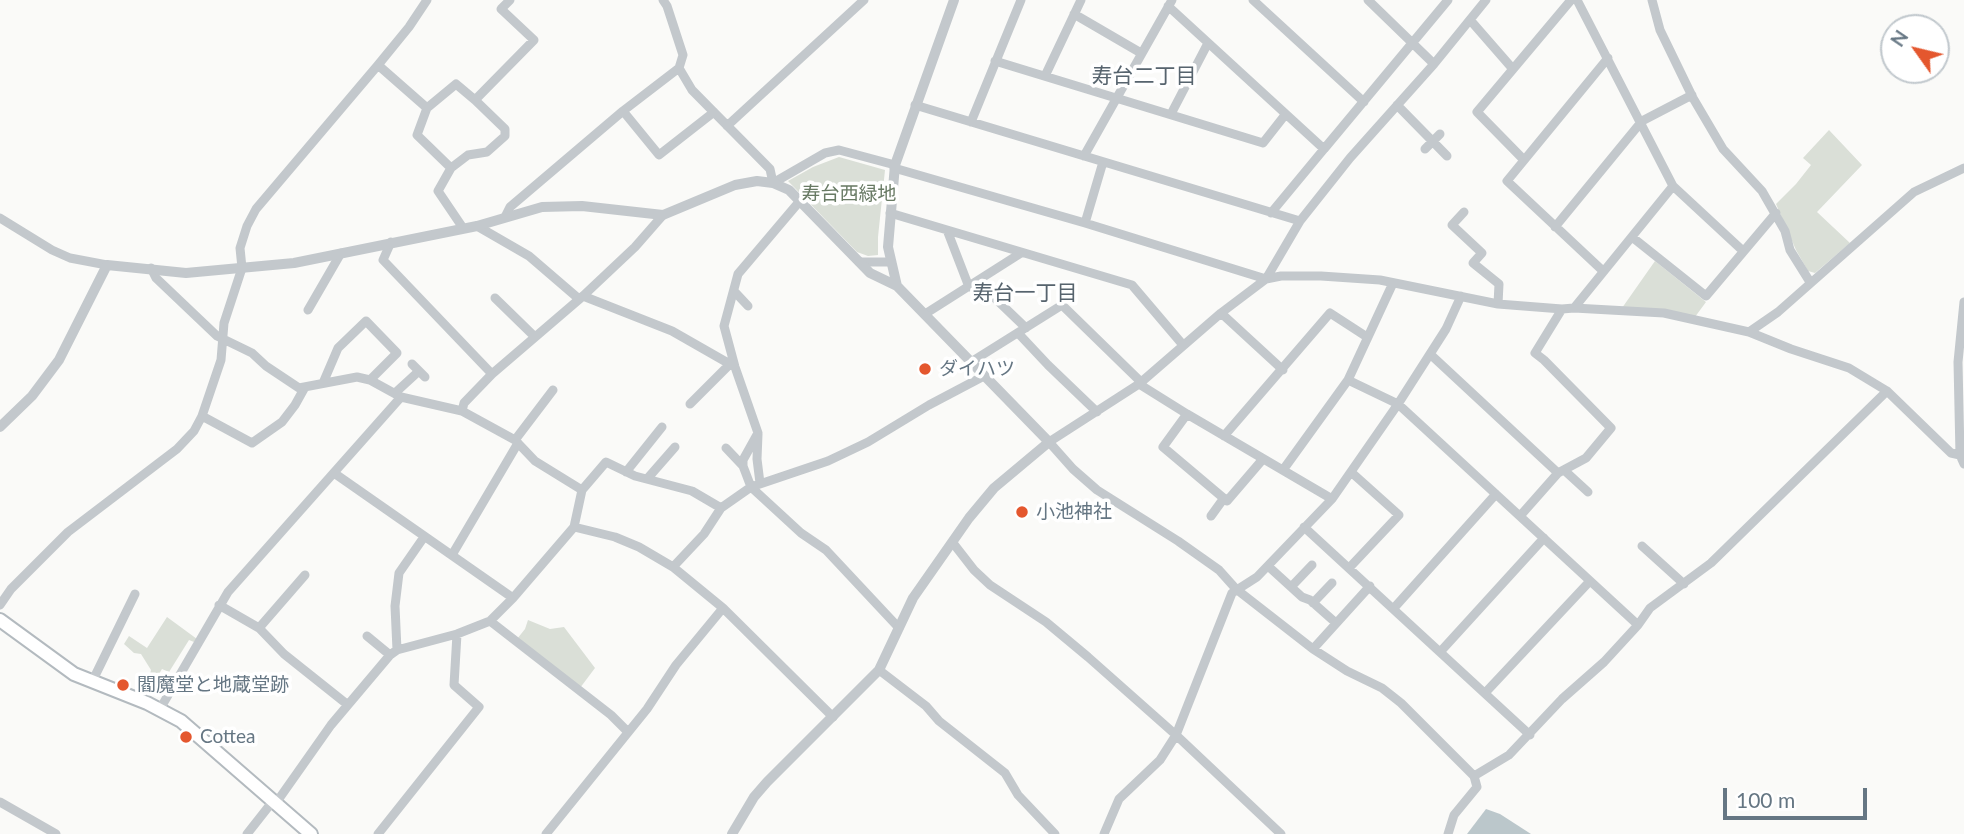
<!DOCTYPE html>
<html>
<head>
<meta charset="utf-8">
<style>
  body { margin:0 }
  #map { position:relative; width:1964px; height:834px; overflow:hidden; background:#fafaf8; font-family:Lato,sans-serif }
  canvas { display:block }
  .north { position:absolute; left:1880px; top:14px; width:70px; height:70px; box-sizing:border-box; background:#fff; border:2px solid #c1c8cd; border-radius:50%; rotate:304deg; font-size:19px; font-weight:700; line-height:28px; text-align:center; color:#657683 }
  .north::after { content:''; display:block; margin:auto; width:24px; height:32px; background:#e4572e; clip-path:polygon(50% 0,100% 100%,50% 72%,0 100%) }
  .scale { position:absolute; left:1723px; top:788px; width:144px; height:32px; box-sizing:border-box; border:4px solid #657683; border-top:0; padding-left:9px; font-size:21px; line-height:24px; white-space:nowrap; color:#657683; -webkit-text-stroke:5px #fff; paint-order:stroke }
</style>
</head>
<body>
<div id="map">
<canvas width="1964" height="834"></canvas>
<div class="north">N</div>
<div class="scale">100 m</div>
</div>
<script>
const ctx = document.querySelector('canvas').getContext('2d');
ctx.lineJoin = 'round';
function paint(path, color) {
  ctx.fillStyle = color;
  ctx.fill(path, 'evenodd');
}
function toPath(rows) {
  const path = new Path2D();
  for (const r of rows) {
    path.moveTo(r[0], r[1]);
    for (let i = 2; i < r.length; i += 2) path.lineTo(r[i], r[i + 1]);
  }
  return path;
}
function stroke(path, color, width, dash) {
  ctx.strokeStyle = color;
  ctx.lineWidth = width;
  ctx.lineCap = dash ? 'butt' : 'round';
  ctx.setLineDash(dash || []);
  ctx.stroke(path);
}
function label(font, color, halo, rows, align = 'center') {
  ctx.font = font + ' Lato,"Noto Sans JP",sans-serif';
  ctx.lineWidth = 7;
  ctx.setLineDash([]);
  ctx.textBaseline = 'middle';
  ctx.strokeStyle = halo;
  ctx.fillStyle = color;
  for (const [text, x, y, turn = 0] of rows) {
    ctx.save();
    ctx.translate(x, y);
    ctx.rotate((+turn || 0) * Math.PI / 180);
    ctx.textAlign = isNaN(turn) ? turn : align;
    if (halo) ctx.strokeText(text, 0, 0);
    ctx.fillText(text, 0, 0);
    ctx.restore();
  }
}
const green = toPath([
  [1829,130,1862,165,1817,212,1850,243,1815,273,1808,271,1796,250,1776,204,1796,184,1811,165,1803,158],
  [839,157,885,170,878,237,878,255,868,256,857,252,788,181,813,167],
  [1655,261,1706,302,1695,317,1622,308],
  [167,617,197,639,194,642,189,640,169,672,162,669,159,674,165,677,162,683,154,679,155,676,150,674,151,670,141,654,134,653,124,644,129,636,147,648],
  [528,620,550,629,564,627,595,668,580,688,517,639,525,629]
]);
const water = toPath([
  [1486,809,1500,814,1531,834,1467,834]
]);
const minor = toPath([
  [1253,0,1364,102],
  [1368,0,1434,64],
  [1577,0,1673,186,1742,250],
  [1652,0,1660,30,1693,98,1723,149,1762,191,1785,231,1790,250,1810,282],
  [1168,6,1324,149,1448,0],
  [1074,14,1141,53],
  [1471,21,1512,68],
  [995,61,1263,143,1285,115],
  [378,65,427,108],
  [679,68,692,90,770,169,773,183,825,153,839,150,895,165],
  [1045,76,1081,0],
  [915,105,1300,221],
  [1397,105,1447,156],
  [623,111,659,155,714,112],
  [1171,114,1208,43],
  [971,122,1021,0],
  [727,126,864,0],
  [1425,149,1440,134],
  [1084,156,1172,0],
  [1524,160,1477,112,1571,0],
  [451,168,468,155,487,152,505,136,505,129,475,100],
  [894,168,1085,223,1266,279],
  [799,202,738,274,724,326,735,367,758,433,743,460,743,466,751,487,801,533,826,550,899,628],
  [1464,212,1452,225,1482,253,1473,263,1499,284,1498,304],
  [890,213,1132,285,1183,345],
  [1271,213,1324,149],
  [505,217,510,207,623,111,679,68,683,55,667,6,663,0],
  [0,218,52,250,70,258,107,265],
  [1085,223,1103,162],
  [477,226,529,256,579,299],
  [1555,227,1642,121,1692,95],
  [463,228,438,191,451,168,417,135,427,108,456,84,475,100,534,40,501,9,510,0],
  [947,230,969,287],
  [1632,237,1706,296,1776,213],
  [391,242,383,260,492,374],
  [859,262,891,262],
  [151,268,156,278,217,336,252,353,266,366,299,388,357,377,370,380,401,397,462,411,515,440,535,461,582,490],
  [1603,271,1507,181,1608,58],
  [1266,279,1300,221,1350,158,1434,64,1486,0],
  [977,281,1026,328],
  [734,291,748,306],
  [583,296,672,331,735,367],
  [495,298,535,337],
  [1964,302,1958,362,1960,455,1964,464],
  [1574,308,1673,186],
  [308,310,341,253],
  [1221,313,1283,370],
  [925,314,1021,253],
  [1749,332,1778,312,1914,192,1964,168],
  [1018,333,1048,365,1097,412],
  [1430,354,1558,473,1520,516],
  [971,362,1062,305,1141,382],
  [412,364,425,377],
  [1348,380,1398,404,1638,625],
  [323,383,338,348,366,321,397,353,370,380],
  [1139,384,1187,414,1332,499],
  [395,393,419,371],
  [690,404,730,364],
  [462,411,464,403,492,374,583,296,635,247,663,215],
  [1187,414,1163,447,1227,501,1263,459],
  [202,416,252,443,282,422,295,405,305,387],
  [758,434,757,459,760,483],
  [1224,436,1330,313,1367,337],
  [515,440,553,390],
  [726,448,743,466],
  [1283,470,1348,380,1393,283],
  [1564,470,1588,492],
  [626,472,662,427],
  [334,473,513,598],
  [1558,473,1586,458,1611,428,1544,360,1535,353,1562,309],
  [647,479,675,447],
  [1211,516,1224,498],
  [574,527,615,537,639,547,673,567,723,608,833,717],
  [1304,527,1530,735],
  [953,543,974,570,990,585,1046,622,1088,657,1176,735,1281,834],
  [1642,546,1684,584],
  [452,555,518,443],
  [1268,566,1302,597,1310,600,1336,623],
  [673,567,704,534,721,508,751,487,828,461,868,442,929,405,984,376],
  [1350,567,1399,515,1351,472],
  [1291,587,1312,565],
  [1313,603,1332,583],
  [0,605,11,589,68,532,177,449,194,431,202,416,221,360,224,323,242,268,240,248,247,226,256,209,378,65,409,27,427,0],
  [219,605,259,628,284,654,348,705],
  [1394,608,1496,494],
  [490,621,611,715,627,731],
  [259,628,305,575],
  [367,636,390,655],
  [1313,649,1370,586],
  [397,650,395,606,399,573,424,537],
  [1441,651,1544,538],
  [879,670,926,706,939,721,1005,773,1018,795,1055,834],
  [92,682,135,594],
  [1485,693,1590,581],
  [160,709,228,592,401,397],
  [1474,776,1509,755,1562,699,1604,662,1638,625,1650,608,1711,563,1887,391],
  [0,802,56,834],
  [276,803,331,725,390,655,397,650,457,634,490,621,513,598,574,527,582,490,606,462,635,476,692,491,721,508],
  [247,834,273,801],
  [378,834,479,707,454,685,457,634],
  [546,834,647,709,676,665,723,608],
  [1104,834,1119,799,1160,760,1176,735,1232,593,1257,577,1332,499,1398,404,1446,329,1461,296],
  [1448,834,1454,815,1477,787,1474,776,1401,703,1382,688,1347,671,1313,649,1236,589,1219,570,1178,541,1097,490,1073,469,1049,442,1139,384,1221,313,1266,279,1281,276,1321,276,1380,280,1498,304,1562,309,1574,308,1664,313,1749,332,1791,349,1849,368,1887,391,1951,453,1960,455]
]);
const tertiary = toPath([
  [897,286,888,247,895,165,954,0],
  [0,427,32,396,59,360,107,265,186,273,294,263,477,226,542,207,582,206,663,215,735,185,757,181,773,183,789,190,870,273,897,286,1049,442,994,488,969,518,913,598,879,670,767,782,754,797,732,834]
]);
const secondary = toPath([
  [0,620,74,674,147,703,181,721,311,834]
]);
const markers = [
  [925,369,7,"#e4572e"],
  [1022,512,7,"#e4572e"],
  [123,685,7,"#e4572e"],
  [186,737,7,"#e4572e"]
];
const parkNames = [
  ["寿台西緑地",849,194]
];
const poiNames = [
  ["ダイハツ",939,369],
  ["小池神社",1036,512],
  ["閻魔堂と地蔵堂跡",137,685],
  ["Cottea",200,737]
];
const neighbourhoodNames = [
  ["寿台二丁目",1144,76],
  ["寿台一丁目",1025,293]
];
paint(green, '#dadfd7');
paint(water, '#bbc7cb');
stroke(secondary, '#b3babf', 16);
stroke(minor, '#c3c8cc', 9);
stroke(tertiary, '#c3c8cc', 10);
stroke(secondary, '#fff', 12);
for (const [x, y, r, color] of markers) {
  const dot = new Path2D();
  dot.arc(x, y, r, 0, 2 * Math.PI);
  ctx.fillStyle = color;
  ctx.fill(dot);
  stroke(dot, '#fff', 2.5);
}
label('19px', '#687a64', '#fff', parkNames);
label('19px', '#657683', '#fff', poiNames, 'left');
label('21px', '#57646e', '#fff', neighbourhoodNames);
</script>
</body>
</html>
